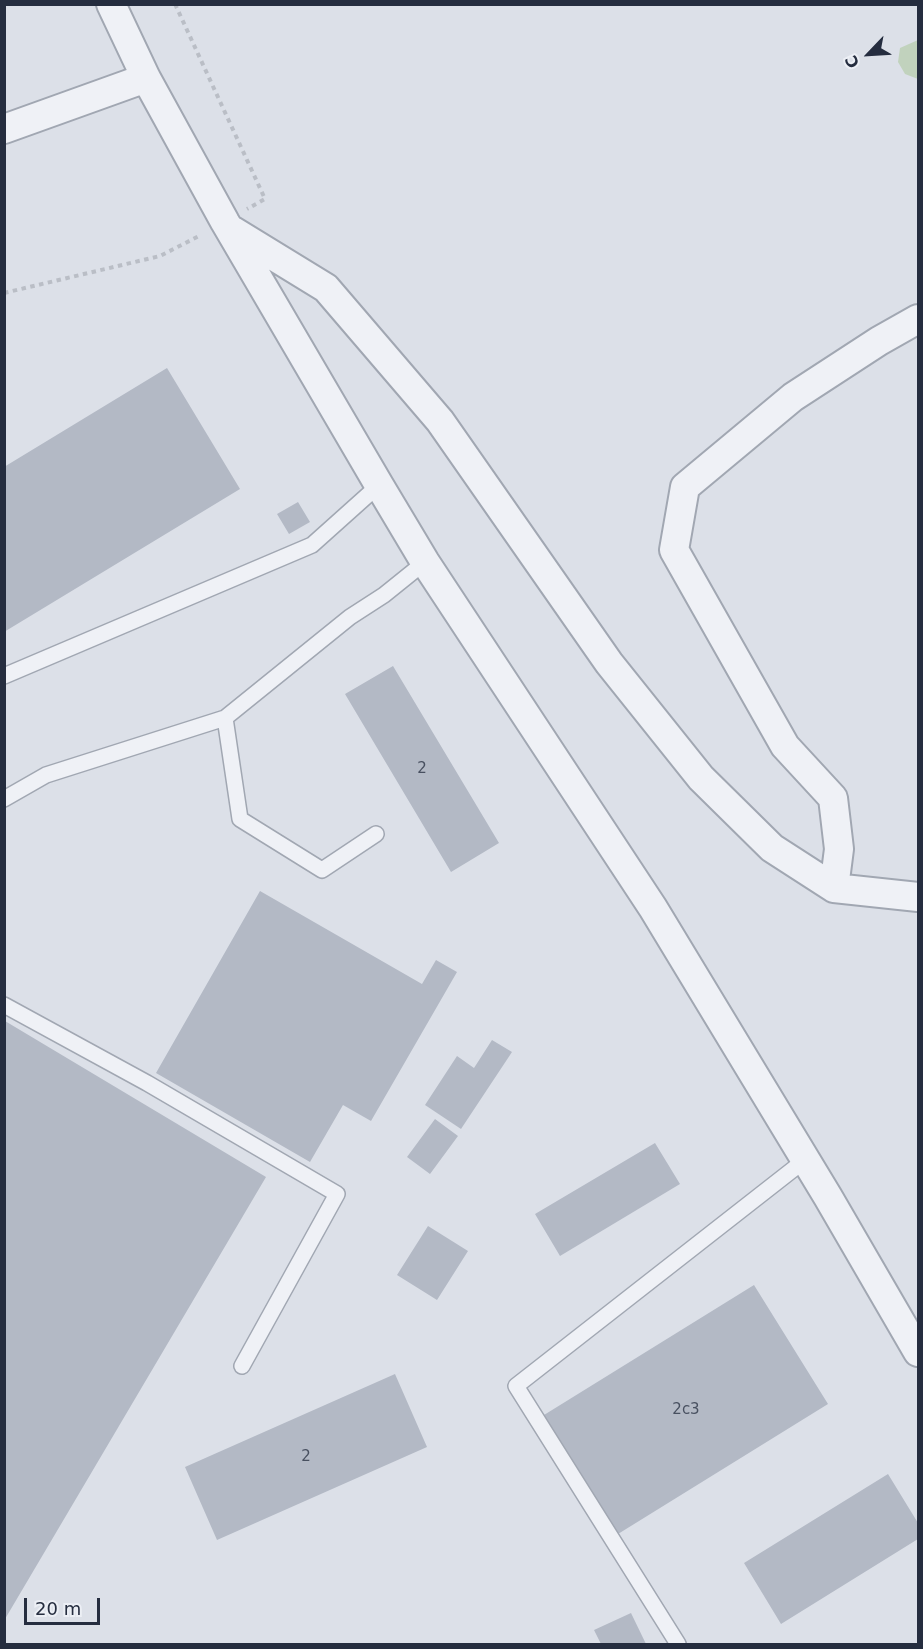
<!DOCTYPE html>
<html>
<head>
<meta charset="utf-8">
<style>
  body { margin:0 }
  #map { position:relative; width:923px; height:1649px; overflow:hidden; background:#dce0e8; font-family:"DejaVu Sans",sans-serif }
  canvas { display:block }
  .frame { position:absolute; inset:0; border:6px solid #252d3f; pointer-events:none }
  .north { position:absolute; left:839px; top:24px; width:60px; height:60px; -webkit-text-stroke:4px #eceff5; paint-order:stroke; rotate:245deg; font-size:16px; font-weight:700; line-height:24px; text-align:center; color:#252d3f }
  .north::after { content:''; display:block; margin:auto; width:21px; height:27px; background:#252d3f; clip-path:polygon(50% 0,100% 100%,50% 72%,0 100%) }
  .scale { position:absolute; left:24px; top:1598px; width:76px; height:27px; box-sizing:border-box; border:3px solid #252d3f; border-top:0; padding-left:8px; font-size:18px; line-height:21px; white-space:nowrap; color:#252d3f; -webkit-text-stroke:4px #eceff5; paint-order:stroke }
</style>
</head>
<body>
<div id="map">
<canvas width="923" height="1649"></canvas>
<div class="frame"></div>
<div class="north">С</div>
<div class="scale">20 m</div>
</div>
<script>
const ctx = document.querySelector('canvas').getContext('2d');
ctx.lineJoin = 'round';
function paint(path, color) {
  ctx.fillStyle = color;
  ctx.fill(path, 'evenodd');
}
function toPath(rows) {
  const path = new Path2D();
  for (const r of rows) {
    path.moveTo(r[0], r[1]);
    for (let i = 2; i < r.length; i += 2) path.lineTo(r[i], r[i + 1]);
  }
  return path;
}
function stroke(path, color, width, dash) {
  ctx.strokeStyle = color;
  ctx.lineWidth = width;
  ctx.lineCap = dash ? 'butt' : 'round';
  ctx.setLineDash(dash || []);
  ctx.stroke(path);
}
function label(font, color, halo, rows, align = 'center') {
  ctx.font = font + ' "DejaVu Sans",sans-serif';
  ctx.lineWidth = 4.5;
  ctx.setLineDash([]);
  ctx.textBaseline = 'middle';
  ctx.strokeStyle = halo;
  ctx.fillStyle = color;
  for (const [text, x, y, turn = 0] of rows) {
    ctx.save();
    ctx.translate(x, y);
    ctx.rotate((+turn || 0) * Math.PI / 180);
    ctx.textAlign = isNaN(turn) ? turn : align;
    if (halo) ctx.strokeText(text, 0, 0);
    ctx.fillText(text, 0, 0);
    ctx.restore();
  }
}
const green = toPath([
  [918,40,918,79,905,74,898,62,900,48]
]);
const building = toPath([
  [167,368,240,489,4,632,4,467],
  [298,502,310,522,289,534,277,514],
  [393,666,499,843,451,872,345,694],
  [260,891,422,984,436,960,457,972,371,1121,343,1105,310,1162,156,1073],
  [5,1021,266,1177,5,1619],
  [492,1040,512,1052,461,1129,425,1105,457,1056,474,1068],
  [435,1119,458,1136,430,1174,407,1157],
  [655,1143,680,1184,560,1256,535,1214],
  [428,1226,468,1251,437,1300,397,1275],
  [754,1285,828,1404,618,1534,544,1415],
  [395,1374,427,1447,217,1540,185,1467],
  [888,1474,918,1523,918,1539,781,1624,744,1563],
  [631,1613,646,1644,601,1644,594,1630]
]);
const path = toPath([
  [175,4,265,199,247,209],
  [4,293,160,256,201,235]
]);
const service = toPath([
  [4,676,312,545,379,485],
  [4,799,46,775,225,718],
  [376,834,322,870,240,819,225,718,350,617,384,595,425,562],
  [4,1005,147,1083,337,1194,242,1366],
  [678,1644,516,1386,805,1160]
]);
const minor = toPath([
  [111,4,146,78,225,222,379,485,425,562,653,908,828,1197,918,1352],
  [4,129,146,78],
  [233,231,326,288,440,421,609,663,701,778,772,848,834,888,918,897],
  [834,888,839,849,833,798,785,746,674,550,685,487,793,397,879,341,918,319]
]);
const numberNames = [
  ["2",422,769],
  ["2с3",686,1410],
  ["2",306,1457]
];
paint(green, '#c1d2bd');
paint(building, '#b3b9c5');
stroke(service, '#a1a7b2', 18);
stroke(minor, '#a1a7b2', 32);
stroke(path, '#babec6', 4, [4.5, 4.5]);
stroke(service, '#eff1f6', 15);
stroke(minor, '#eff1f6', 28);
label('15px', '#485060', null, numberNames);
</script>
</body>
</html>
